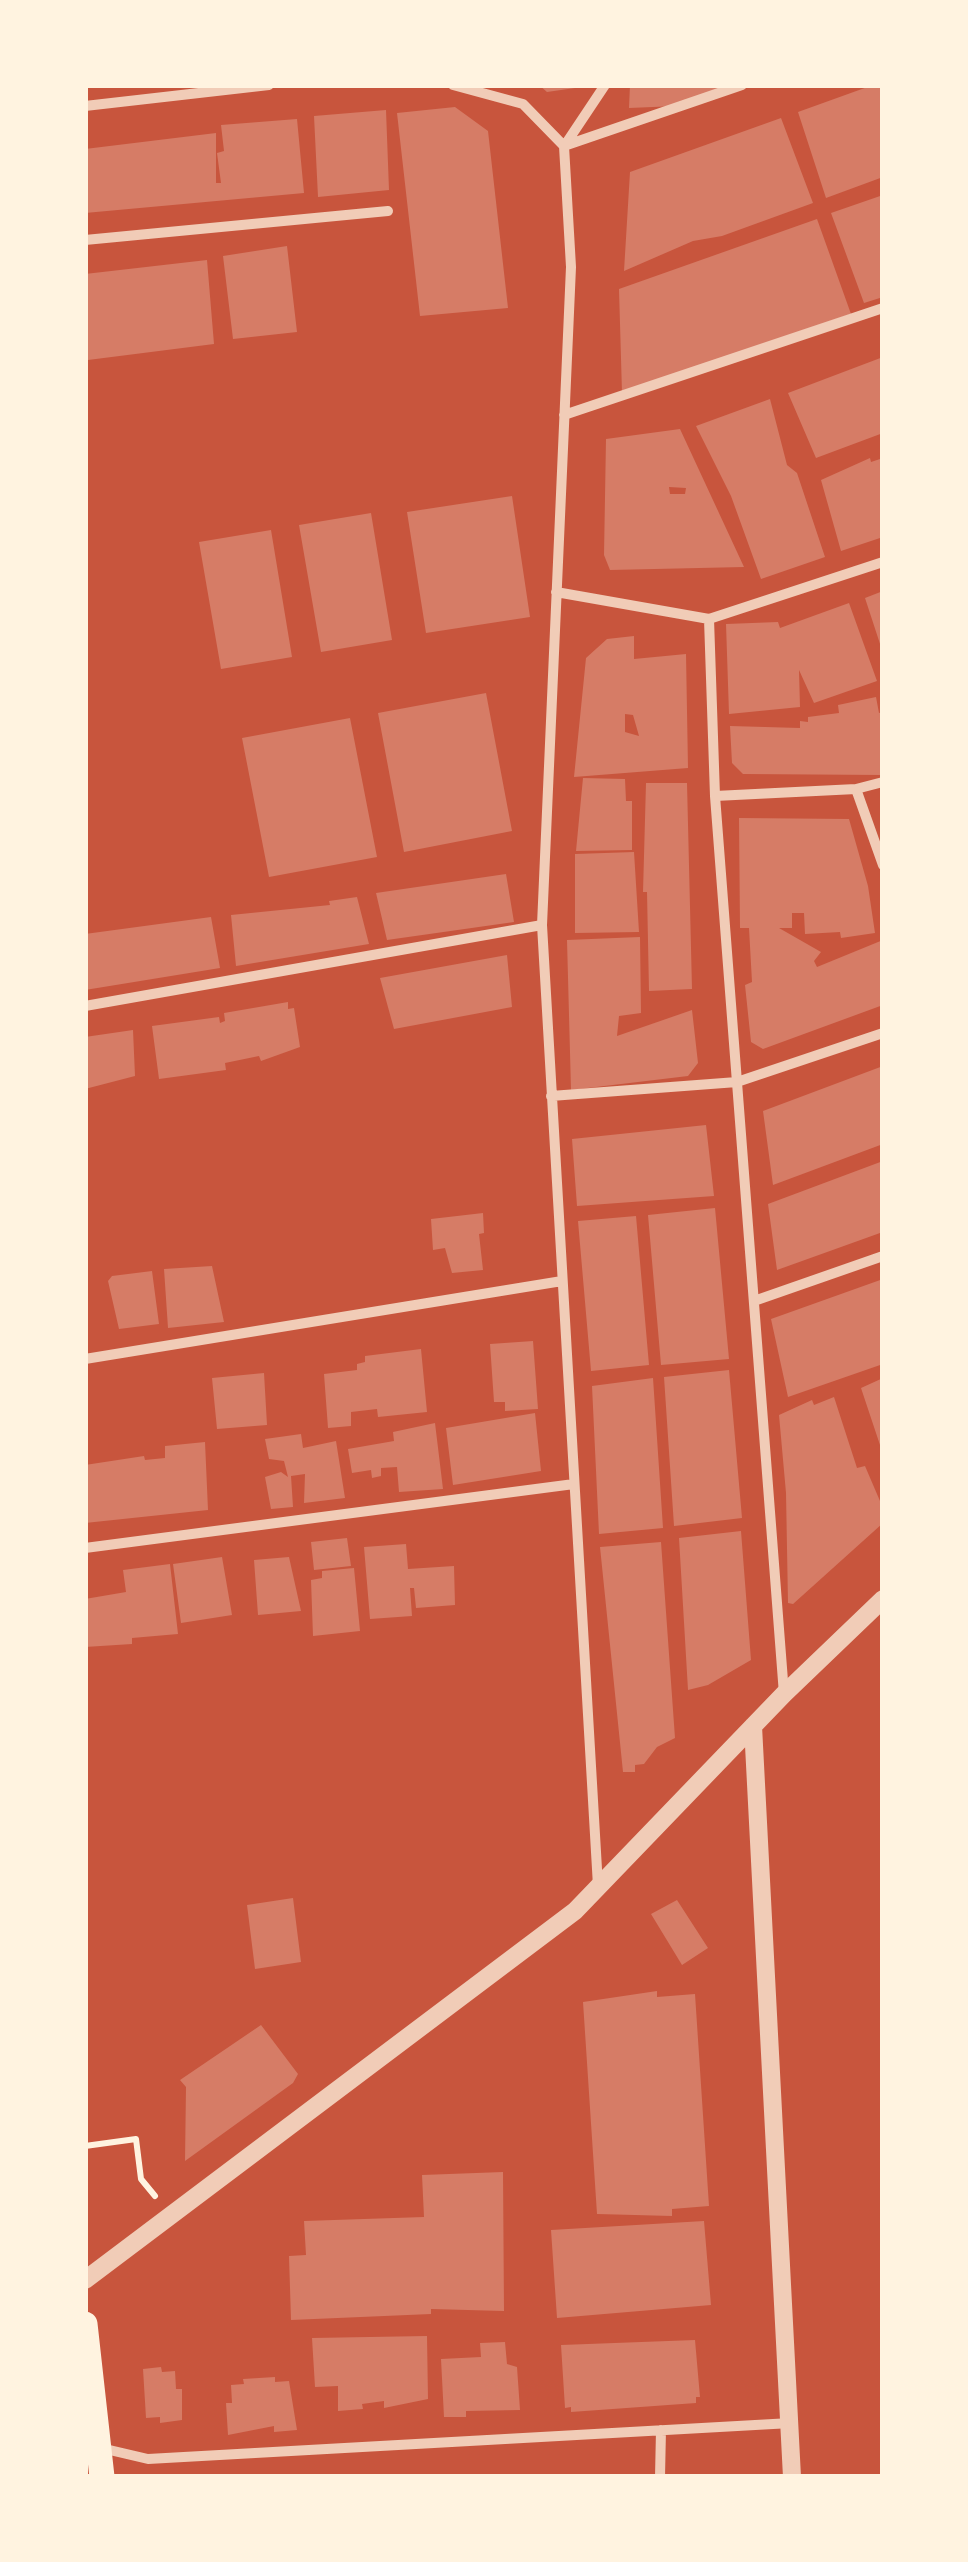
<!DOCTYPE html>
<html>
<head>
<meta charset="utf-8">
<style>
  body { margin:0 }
  #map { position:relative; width:968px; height:2562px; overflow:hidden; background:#c8553d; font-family:"Fira Sans",sans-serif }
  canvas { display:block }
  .frame { position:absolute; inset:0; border:88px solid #fff3e0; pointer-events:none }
</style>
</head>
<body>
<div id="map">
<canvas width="968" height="2562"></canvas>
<div class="frame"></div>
</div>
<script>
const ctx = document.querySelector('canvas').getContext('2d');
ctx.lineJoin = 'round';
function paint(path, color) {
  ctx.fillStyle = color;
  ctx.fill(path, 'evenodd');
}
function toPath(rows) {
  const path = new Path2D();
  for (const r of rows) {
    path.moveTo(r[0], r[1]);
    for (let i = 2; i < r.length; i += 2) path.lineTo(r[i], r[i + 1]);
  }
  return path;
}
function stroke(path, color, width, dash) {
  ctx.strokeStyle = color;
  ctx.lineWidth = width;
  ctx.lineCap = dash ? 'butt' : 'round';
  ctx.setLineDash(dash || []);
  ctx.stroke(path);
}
const building = toPath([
  [539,85,582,85,582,87,547,92],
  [630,85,734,85,677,106,629,108],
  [873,85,883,85,883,177,826,198,798,112],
  [455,107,488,131,508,308,420,316,397,113],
  [386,110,389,190,318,197,314,116],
  [781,118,813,203,722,236,693,241,624,271,630,172],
  [297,119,304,193,85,213,85,149,216,133,216,183,221,183,217,153,224,151,221,125],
  [883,195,883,297,864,303,831,213],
  [817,219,851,314,622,393,619,289],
  [287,246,297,332,233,339,223,256],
  [207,260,214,344,88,360,85,274],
  [883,357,883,433,816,458,788,393],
  [770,399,787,465,797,473,825,557,761,579,731,496,696,426],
  [680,429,744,567,610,570,604,555,606,439],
  [669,487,686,488,685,494,670,494],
  [870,458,871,462,883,458,883,537,841,551,821,480],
  [512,496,530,617,426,633,407,512],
  [371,513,392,640,321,652,299,525],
  [271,530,292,657,221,669,199,542],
  [883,591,883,650,882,650,865,598],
  [849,603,877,681,814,703,799,670,800,707,729,714,726,624,778,622,780,628],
  [634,636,634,659,686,654,688,768,574,777,586,658,607,639],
  [625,714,633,715,639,736,625,732],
  [486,693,512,831,404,852,378,713],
  [876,697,879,713,883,712,883,775,743,774,732,763,730,726,800,728,800,721,808,722,808,717,839,713,838,705],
  [350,718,377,857,269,877,242,738],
  [583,778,625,779,626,801,632,801,632,850,576,851],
  [646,783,687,783,692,989,649,991,647,892,643,892],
  [739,818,849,819,868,886,875,933,841,938,840,932,805,934,804,913,792,913,792,928,779,928,821,952,814,961,817,967,883,940,883,1005,763,1049,751,1042,745,985,752,982,749,928,740,928],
  [634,852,639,932,575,933,575,854],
  [506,874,514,922,387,940,376,893],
  [357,897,369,944,236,966,231,915,330,905,329,901],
  [211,917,220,968,85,990,85,934],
  [640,937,641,1013,619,1016,617,1036,692,1010,698,1063,688,1076,571,1090,567,940],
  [507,955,512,1007,394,1029,380,978],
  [288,1002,288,1009,294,1008,300,1047,261,1061,259,1056,225,1063,226,1070,159,1079,152,1026,219,1017,220,1023,225,1021,224,1013],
  [133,1030,135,1076,85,1089,85,1037],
  [883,1066,883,1144,773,1185,763,1111],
  [706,1125,714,1196,577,1206,572,1139],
  [883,1161,883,1239,880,1233,777,1270,768,1204],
  [715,1208,729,1359,661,1365,648,1215],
  [483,1213,484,1233,479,1234,483,1270,452,1273,445,1248,433,1250,431,1219],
  [636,1216,649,1365,591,1371,578,1221],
  [212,1266,224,1322,168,1328,164,1269],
  [152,1271,159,1324,119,1329,108,1281,112,1276],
  [883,1279,883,1364,788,1397,771,1319],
  [533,1341,538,1409,505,1411,505,1402,494,1402,490,1344],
  [421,1349,427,1412,378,1417,377,1409,351,1412,351,1426,328,1428,324,1374,357,1370,357,1364,365,1362,365,1356],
  [729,1370,742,1518,674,1526,664,1377],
  [264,1373,267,1425,217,1429,212,1378],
  [653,1378,663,1528,599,1534,592,1386],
  [883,1378,883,1454,861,1388],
  [834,1397,857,1468,865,1466,883,1508,883,1523,793,1604,788,1603,786,1493,779,1415,812,1400,814,1405],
  [535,1413,541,1471,453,1485,446,1428],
  [435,1423,443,1489,399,1492,397,1467,381,1468,381,1476,372,1478,371,1470,352,1473,348,1449,394,1441,393,1432],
  [301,1434,303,1448,336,1441,345,1498,304,1503,305,1474,291,1476,293,1507,271,1509,265,1477,281,1472,288,1477,284,1461,269,1459,265,1439],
  [205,1442,208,1510,85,1523,85,1465,144,1456,145,1460,165,1458,165,1446],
  [741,1531,751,1660,708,1685,688,1690,679,1538],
  [347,1538,351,1566,314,1570,311,1542],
  [661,1542,675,1738,657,1747,644,1764,635,1765,635,1772,623,1772,600,1547],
  [406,1544,408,1569,454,1566,455,1605,416,1608,414,1588,410,1588,412,1616,370,1619,364,1547],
  [222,1557,232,1615,181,1623,173,1564],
  [289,1557,301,1611,258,1615,254,1560],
  [170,1564,178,1634,132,1638,132,1644,85,1647,85,1599,126,1592,123,1570],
  [354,1568,360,1631,313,1636,311,1580,322,1578,322,1571],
  [293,1898,301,1962,255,1969,247,1905],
  [677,1900,708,1948,682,1965,651,1914],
  [657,1991,657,1997,695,1994,709,2206,672,2209,672,2216,597,2214,583,2002],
  [261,2025,298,2074,293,2083,185,2161,186,2087,180,2080],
  [503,2172,504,2311,431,2309,431,2314,291,2320,289,2256,306,2255,304,2221,424,2217,422,2175],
  [704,2221,711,2305,557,2318,551,2230],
  [427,2336,428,2399,384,2408,384,2401,362,2404,363,2409,338,2411,338,2386,315,2387,312,2338],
  [695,2340,700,2397,696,2397,696,2403,571,2412,571,2407,565,2408,561,2345],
  [505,2342,507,2364,517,2367,520,2410,466,2411,466,2417,444,2417,441,2359,481,2357,480,2343],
  [161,2367,162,2372,175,2371,176,2389,182,2389,182,2420,160,2423,160,2417,146,2418,143,2369],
  [275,2377,275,2382,289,2381,297,2430,274,2432,274,2426,228,2435,226,2403,232,2403,231,2385,244,2384,243,2379]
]);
const path = toPath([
  [85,2146,136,2139,141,2179,155,2196]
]);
const minor = toPath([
  [453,85,523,104,564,146,571,267,542,925,598,1886],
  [85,106,269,85],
  [565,145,605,85],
  [564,146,742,85],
  [85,240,388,211],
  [564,415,883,308],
  [556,592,709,619,883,562],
  [709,619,715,796,784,1694],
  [856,789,883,865],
  [715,796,856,789,883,782],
  [85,1006,542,925],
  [551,1096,737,1082,883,1033],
  [754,1301,883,1256],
  [85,1359,562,1281],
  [85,1548,574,1484],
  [101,2448,148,2459,791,2423],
  [660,2477,661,2430]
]);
const tertiary = toPath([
  [753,1726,792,2477],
  [85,2280,575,1911,784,1694,883,1599]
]);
const primary = toPath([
  [85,2324,102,2477]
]);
paint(building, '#d67c66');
stroke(path, '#fff3e0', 6);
stroke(minor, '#f1ccb7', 10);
stroke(tertiary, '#f1ccb7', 18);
stroke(primary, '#fff3e0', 25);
</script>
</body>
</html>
